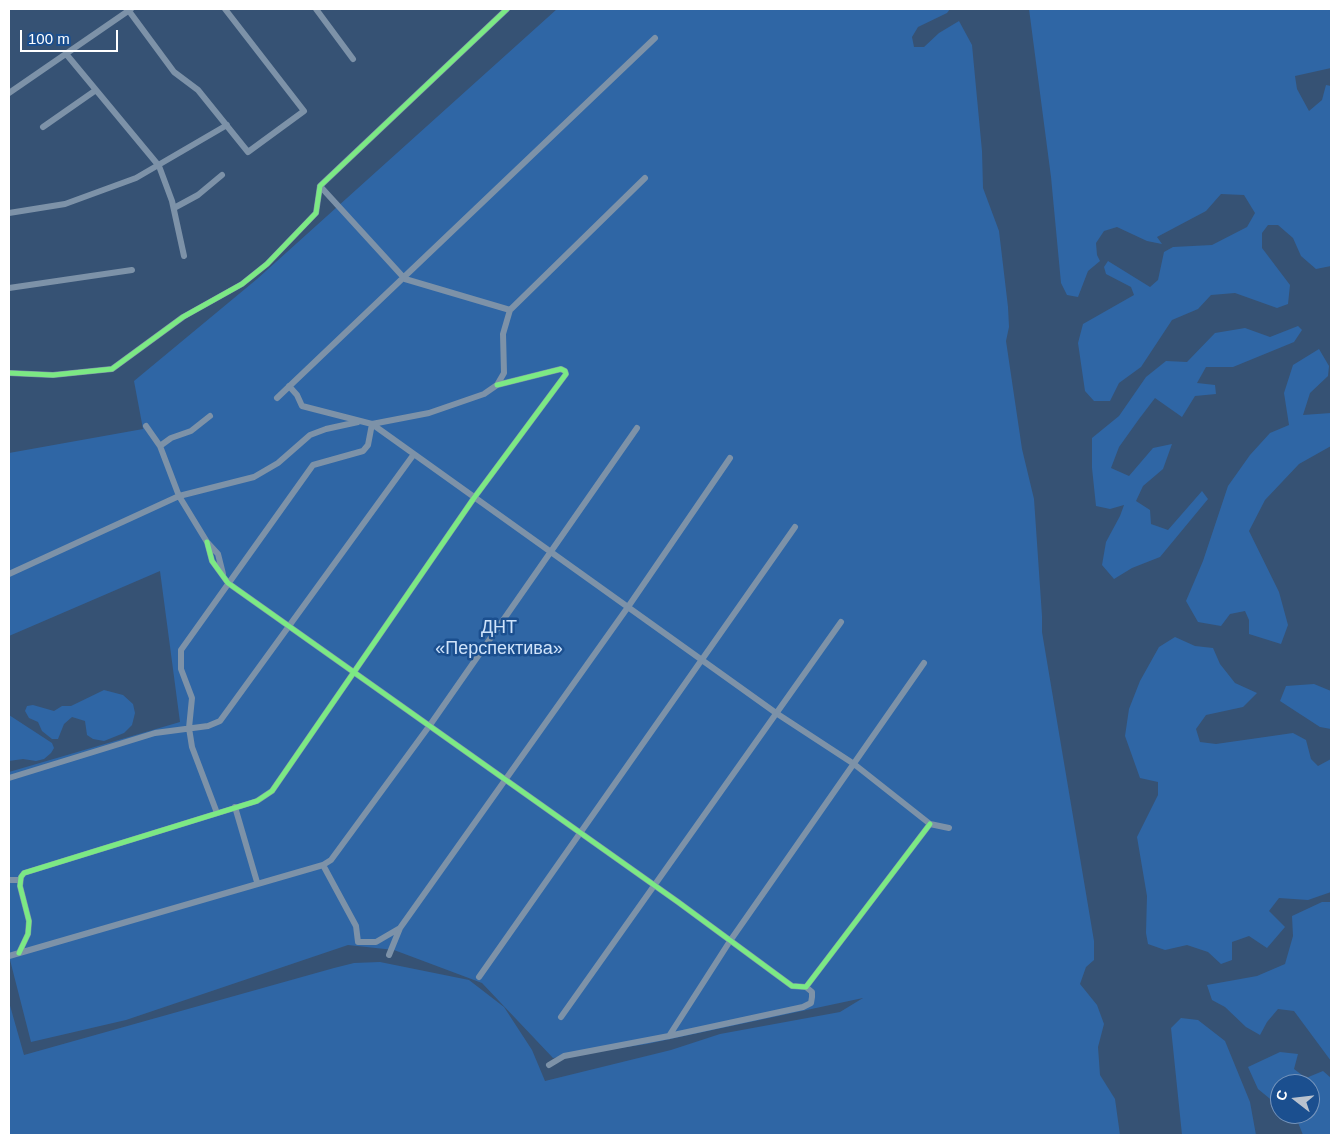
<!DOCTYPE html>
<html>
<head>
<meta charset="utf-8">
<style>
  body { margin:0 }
  #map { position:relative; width:1340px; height:1144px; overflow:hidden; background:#365274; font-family:Arial,sans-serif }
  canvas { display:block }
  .frame { position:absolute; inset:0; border:10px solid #fff; pointer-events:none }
  .north { position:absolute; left:1270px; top:1074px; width:50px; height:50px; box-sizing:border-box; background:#1b4f8f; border:1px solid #7695bc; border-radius:50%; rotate:286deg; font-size:14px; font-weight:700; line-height:20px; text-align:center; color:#fff }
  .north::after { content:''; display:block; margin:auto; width:18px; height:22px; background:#b9c2ce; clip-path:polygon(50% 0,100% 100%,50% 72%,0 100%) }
  .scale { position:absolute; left:20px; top:30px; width:98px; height:22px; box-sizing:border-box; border:2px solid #fff; border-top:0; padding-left:6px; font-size:15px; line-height:18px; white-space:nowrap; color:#fff; -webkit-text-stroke:4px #1b4f8f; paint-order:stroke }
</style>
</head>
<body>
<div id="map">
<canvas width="1340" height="1144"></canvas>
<div class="frame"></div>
<div class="north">С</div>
<div class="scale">100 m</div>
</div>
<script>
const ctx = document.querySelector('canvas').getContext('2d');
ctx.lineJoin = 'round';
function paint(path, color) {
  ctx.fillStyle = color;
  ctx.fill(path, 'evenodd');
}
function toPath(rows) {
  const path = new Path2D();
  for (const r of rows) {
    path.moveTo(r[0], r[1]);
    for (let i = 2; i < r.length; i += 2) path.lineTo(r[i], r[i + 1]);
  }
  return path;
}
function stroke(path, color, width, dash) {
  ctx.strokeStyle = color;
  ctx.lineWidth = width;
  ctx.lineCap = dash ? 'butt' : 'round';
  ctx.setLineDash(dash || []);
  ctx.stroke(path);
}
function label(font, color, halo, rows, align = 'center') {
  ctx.font = font + ' Arial,sans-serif';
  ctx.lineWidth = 5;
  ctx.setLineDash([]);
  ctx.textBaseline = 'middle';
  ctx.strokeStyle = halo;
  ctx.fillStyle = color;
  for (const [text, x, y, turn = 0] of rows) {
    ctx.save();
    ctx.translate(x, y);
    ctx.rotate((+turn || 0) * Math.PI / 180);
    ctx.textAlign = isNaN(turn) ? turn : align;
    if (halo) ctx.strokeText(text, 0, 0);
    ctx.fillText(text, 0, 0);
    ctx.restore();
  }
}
const green = toPath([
  [557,9,950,9,947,13,918,27,912,37,914,47,924,47,939,33,959,21,972,45,982,151,983,188,999,231,1008,307,1009,327,1006,341,1022,449,1034,499,1042,616,1042,632,1094,941,1094,960,1086,967,1080,984,1097,1005,1104,1024,1098,1047,1100,1075,1115,1099,1120,1135,9,1135,9,1002,24,1055,334,968,354,963,380,962,469,980,504,1007,532,1050,545,1081,671,1050,720,1034,840,1012,863,998,647,1044,553,1058,482,983,394,950,348,945,126,1020,31,1042,9,956,9,772,180,722,160,571,9,636,9,453,143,429,134,381,257,279],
  [1029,9,1331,9,1331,68,1295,76,1297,89,1309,111,1322,100,1326,85,1331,86,1331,266,1316,269,1301,256,1293,238,1278,225,1268,225,1262,233,1262,248,1290,285,1288,304,1277,308,1235,293,1211,295,1198,309,1172,320,1141,367,1119,383,1110,401,1094,401,1085,391,1078,343,1083,324,1134,295,1131,287,1106,274,1104,267,1108,261,1150,287,1158,280,1164,252,1173,247,1212,245,1247,227,1255,213,1244,195,1221,194,1206,211,1157,237,1162,244,1147,241,1117,227,1104,231,1096,243,1097,255,1100,261,1088,271,1078,297,1067,295,1061,283,1051,177],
  [1298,326,1302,330,1294,342,1233,367,1206,367,1197,383,1215,385,1216,394,1195,396,1182,417,1155,398,1139,419,1119,447,1111,468,1129,476,1153,448,1172,444,1163,469,1143,486,1136,501,1150,510,1151,524,1168,530,1202,491,1208,499,1160,557,1132,568,1114,579,1102,565,1106,542,1120,516,1124,505,1110,509,1096,506,1092,468,1092,438,1119,416,1146,377,1166,361,1187,362,1215,333,1245,328,1270,337],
  [1319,349,1329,366,1328,376,1310,393,1303,415,1331,413,1331,446,1299,464,1265,500,1249,531,1279,592,1288,625,1281,644,1249,634,1249,620,1245,611,1230,614,1221,626,1198,622,1186,601,1203,561,1228,486,1250,455,1270,433,1289,425,1284,393,1293,365],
  [1175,637,1195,646,1213,648,1220,664,1235,683,1257,693,1243,707,1206,715,1196,729,1200,742,1216,744,1293,733,1306,740,1311,759,1318,766,1331,759,1331,892,1308,900,1279,898,1269,911,1285,927,1267,948,1249,936,1232,942,1232,960,1221,964,1208,952,1187,945,1165,950,1148,944,1146,933,1147,896,1137,837,1158,795,1158,782,1140,778,1125,736,1129,709,1140,681,1159,647],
  [1314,684,1331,691,1331,729,1320,727,1280,701,1286,686],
  [104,690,123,695,133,704,135,713,132,725,124,733,104,741,93,739,87,735,85,721,72,717,64,724,58,739,52,739,42,731,38,722,29,718,25,711,27,706,33,705,54,711,62,706,71,706],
  [9,715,52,743,54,748,51,753,44,759,36,761,23,759,9,761],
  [1322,902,1331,902,1331,1061,1294,1011,1278,1009,1267,1022,1260,1035,1246,1027,1225,1007,1212,1000,1207,985,1257,976,1285,964,1293,936,1292,916],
  [1181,1018,1198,1020,1225,1041,1250,1102,1256,1135,1182,1135,1171,1028],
  [1280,1052,1298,1054,1294,1069,1306,1078,1323,1071,1331,1078,1331,1135,1303,1135,1297,1120,1289,1114,1310,1114,1310,1084,1280,1084,1280,1107,1258,1089,1248,1067]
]);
const street = toPath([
  [316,9,353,59],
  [129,11,174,72,198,90,248,152,304,111,225,9],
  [67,55,159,166,172,201,184,256],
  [9,93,131,9],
  [43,127,96,90],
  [320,186,405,279,510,310],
  [174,208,198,195,222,175],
  [9,213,65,204,136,178,227,125],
  [9,288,132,270],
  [9,373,53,375,112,369,183,317,242,284,267,264,316,213,320,186,507,9],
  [289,386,297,395,302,406,372,424,776,713,854,764,930,824,949,828],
  [277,398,655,38],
  [146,426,160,446,179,496,207,542,218,554,223,574],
  [160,446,171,438,191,431,210,416],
  [207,542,212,561,228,583,678,902,792,986,806,987,930,824],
  [9,574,179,496,254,477,278,463,310,435,326,429,358,422],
  [9,778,155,733,208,726,220,721,414,454],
  [235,807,257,882],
  [217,813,192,747,189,728,192,698,181,669,181,650,313,465,363,451,368,445,372,424,429,413,484,394,497,385,504,373,503,334,510,310,645,178],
  [323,865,356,926,358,942,376,942,400,928],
  [9,880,20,880],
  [19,953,28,934,29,921,20,886,21,877,24,873,257,801,272,791,474,498,566,374,565,371,561,369,497,385],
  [389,955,400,928,628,607,730,458],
  [9,956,323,865,331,860,430,725,637,428],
  [479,977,795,527],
  [561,1017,841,622],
  [669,1036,730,941,924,663],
  [549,1065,564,1056,669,1036,803,1007,811,1003,812,997,812,992,806,987]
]);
const cycleway = toPath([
  [9,373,53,375,112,369,183,317,242,284,267,264,316,213,320,186,507,9],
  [207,542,212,561,228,583,678,902,792,986,806,987,930,824],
  [19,953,28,934,29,921,20,886,21,877,24,873,257,801,272,791,474,498,566,374,565,371,561,369,497,385]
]);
const parkNames = [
  ["ДНТ",499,628],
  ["«Перспектива»",499,649]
];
paint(green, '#2f66a5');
stroke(street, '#7d92a8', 6);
stroke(cycleway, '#7ce984', 5);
label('18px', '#cfe3fa', '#1b4f8f', parkNames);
</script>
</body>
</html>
